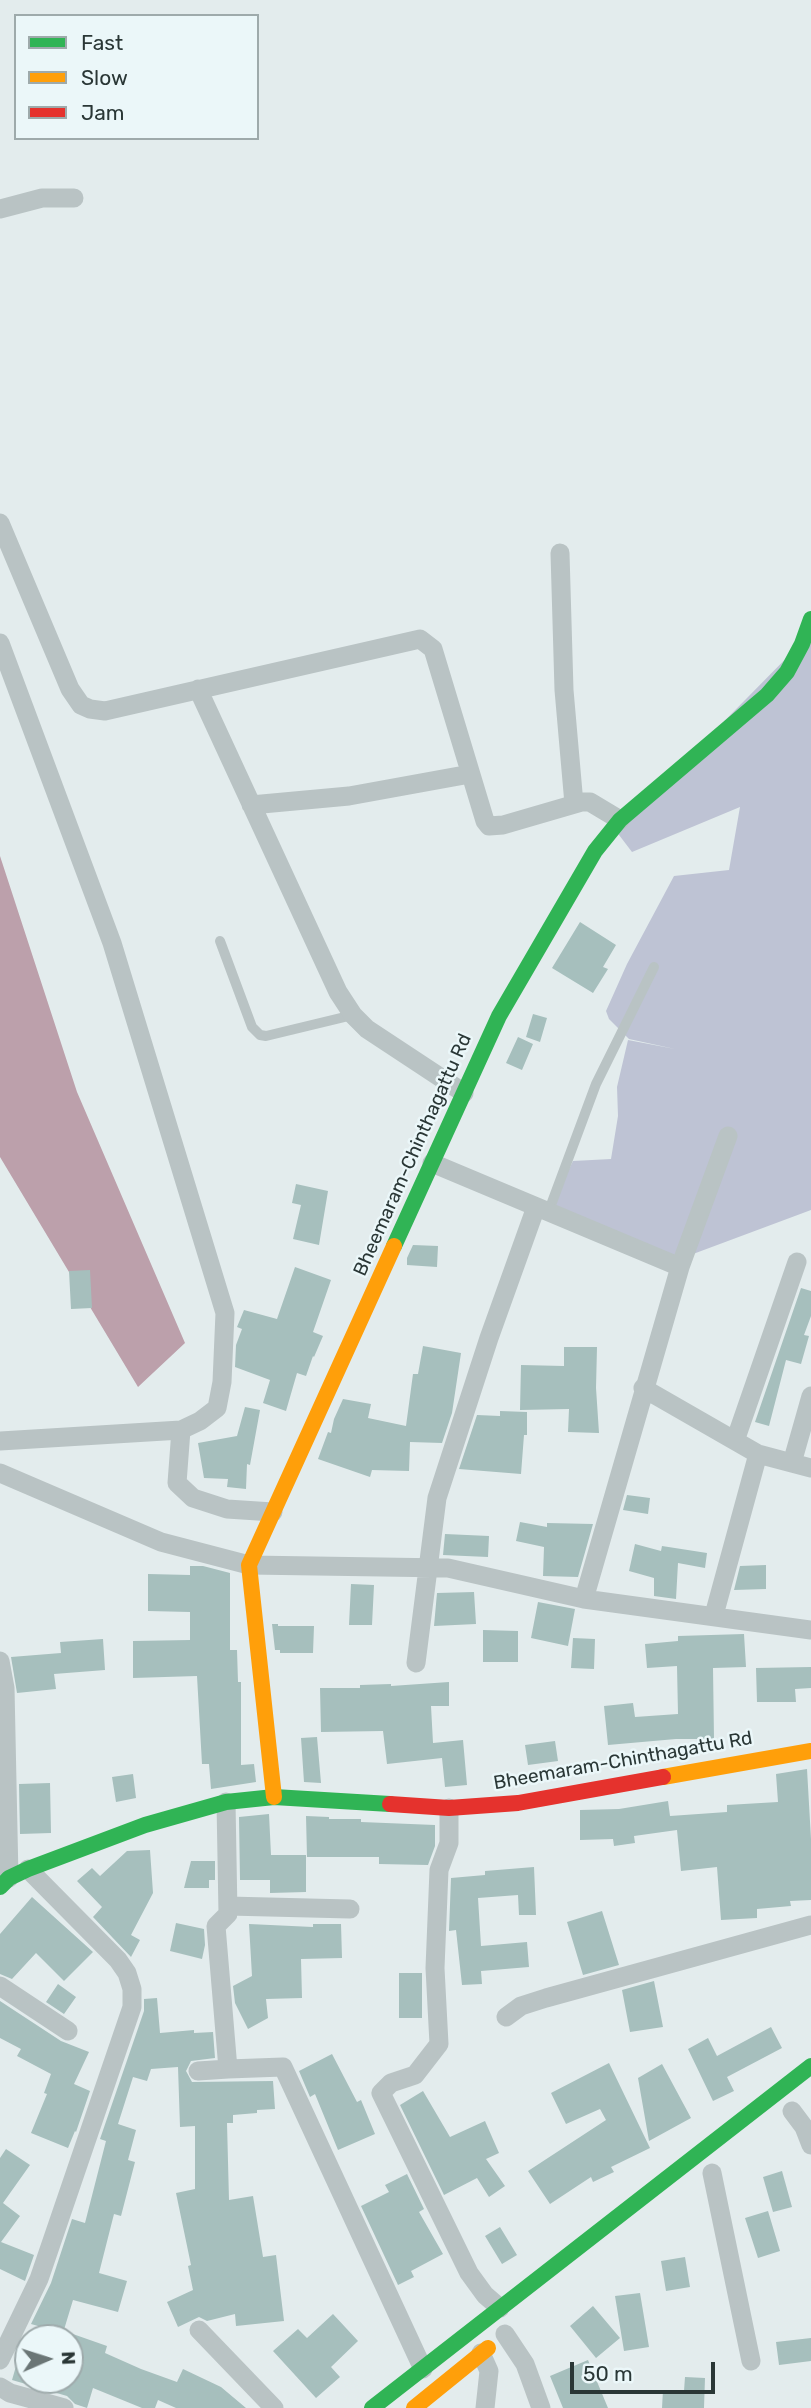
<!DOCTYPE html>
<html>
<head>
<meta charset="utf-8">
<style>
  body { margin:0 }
  #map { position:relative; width:811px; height:2408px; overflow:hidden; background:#e3eced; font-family:Rubik,sans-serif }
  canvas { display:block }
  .legend { position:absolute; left:14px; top:14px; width:245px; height:126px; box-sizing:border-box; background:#ebf7f9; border:2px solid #9eaaab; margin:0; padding:9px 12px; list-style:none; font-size:21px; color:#2a3736 }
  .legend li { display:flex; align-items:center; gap:14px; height:35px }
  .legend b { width:35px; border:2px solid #9eaaab }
  .north { position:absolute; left:14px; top:2324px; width:70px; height:70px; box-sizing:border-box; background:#ebf7f9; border:2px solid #9eaaab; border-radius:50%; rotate:87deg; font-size:19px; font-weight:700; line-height:28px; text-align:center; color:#2a3736 }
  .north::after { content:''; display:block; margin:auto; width:24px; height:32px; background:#6b7676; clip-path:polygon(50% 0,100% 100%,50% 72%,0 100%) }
  .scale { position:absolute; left:570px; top:2362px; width:145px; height:32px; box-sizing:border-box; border:4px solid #2a3736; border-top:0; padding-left:9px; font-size:21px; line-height:24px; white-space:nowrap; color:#2a3736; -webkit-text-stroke:5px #ebf7f9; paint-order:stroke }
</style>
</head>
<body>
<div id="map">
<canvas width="811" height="2408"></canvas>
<ul class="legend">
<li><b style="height:9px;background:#30b455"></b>Fast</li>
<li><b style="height:9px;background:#ff9f0a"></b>Slow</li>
<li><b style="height:9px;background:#e5322d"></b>Jam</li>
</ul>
<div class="north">N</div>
<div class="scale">50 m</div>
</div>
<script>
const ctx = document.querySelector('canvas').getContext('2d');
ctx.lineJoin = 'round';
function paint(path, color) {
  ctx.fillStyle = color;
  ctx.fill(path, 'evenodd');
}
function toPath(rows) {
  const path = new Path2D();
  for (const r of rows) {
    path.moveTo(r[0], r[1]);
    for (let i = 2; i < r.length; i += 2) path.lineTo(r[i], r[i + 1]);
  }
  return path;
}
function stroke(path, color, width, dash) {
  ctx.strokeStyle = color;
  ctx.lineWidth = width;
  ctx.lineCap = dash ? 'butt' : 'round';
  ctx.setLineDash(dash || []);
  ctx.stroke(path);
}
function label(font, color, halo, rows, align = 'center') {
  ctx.font = font + ' Rubik,sans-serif';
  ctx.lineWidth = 5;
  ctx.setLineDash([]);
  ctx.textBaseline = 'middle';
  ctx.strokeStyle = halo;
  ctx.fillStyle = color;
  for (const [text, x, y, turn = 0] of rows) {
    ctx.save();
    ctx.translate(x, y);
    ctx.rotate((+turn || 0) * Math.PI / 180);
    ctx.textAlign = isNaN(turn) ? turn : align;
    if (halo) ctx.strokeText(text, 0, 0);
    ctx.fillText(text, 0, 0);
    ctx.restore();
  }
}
const green = toPath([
  [811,633,811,1210,677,1260,551,1206,573,1161,611,1159,618,1116,617,1087,628,1040,675,1049,629,1039,609,1019,606,1011,627,964,674,876,729,870,740,807,632,852,616,831]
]);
const water = toPath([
  [0,856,77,1092,185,1343,138,1387,0,1157]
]);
const building = toPath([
  [580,922,616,945,603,967,608,969,593,993,552,968],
  [533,1014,547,1018,540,1042,526,1037],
  [518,1037,533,1044,522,1070,506,1063],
  [296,1184,328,1191,319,1245,293,1239,301,1205,292,1203],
  [413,1245,438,1246,437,1267,407,1265,407,1258],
  [295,1267,331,1280,313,1332,323,1336,314,1357,313,1356,306,1376,297,1373,286,1411,263,1403,270,1380,235,1367,236,1345,242,1329,237,1327,244,1310,277,1319],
  [90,1270,92,1308,71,1309,69,1271],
  [801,1288,811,1291,811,1316,804,1335,809,1336,801,1364,786,1360,769,1426,755,1422],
  [423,1346,461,1353,452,1413,442,1443,410,1442,409,1471,372,1470,370,1477,318,1459,328,1432,331,1433,334,1419,343,1399,371,1404,368,1418,406,1426,413,1374,418,1374],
  [564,1347,597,1347,596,1388,599,1433,568,1432,569,1409,520,1410,521,1365,564,1366],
  [245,1407,260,1410,250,1465,247,1464,246,1489,227,1487,228,1479,204,1478,198,1443,237,1436],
  [500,1411,527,1412,527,1435,524,1435,521,1474,459,1469,477,1415,500,1416],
  [627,1495,650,1498,648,1514,623,1510],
  [520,1522,547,1527,547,1523,593,1524,578,1577,543,1576,544,1547,516,1541],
  [445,1534,489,1536,488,1557,443,1555],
  [635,1544,661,1551,662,1546,707,1553,705,1568,678,1563,676,1599,654,1596,654,1578,629,1571],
  [766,1565,766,1589,734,1590,740,1566],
  [190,1566,203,1566,230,1573,230,1650,237,1650,238,1682,241,1682,241,1765,254,1764,256,1782,211,1789,209,1764,202,1764,197,1676,133,1678,133,1641,190,1640,190,1612,148,1611,148,1574,190,1575],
  [351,1584,374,1585,372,1625,349,1625],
  [474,1592,476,1624,434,1626,437,1593],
  [538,1602,575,1609,568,1646,531,1638],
  [272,1624,278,1624,278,1626,314,1626,313,1653,280,1653,280,1650,275,1650],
  [483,1630,518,1631,518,1662,483,1662],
  [744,1634,746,1667,713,1668,714,1739,676,1739,608,1745,604,1706,633,1703,635,1717,678,1714,677,1666,647,1668,645,1644,678,1641,678,1636],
  [573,1638,595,1639,594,1669,571,1668],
  [103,1639,105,1670,54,1674,56,1689,17,1693,11,1657,61,1653,60,1642],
  [811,1667,811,1688,795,1689,796,1702,757,1702,756,1668],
  [449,1682,449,1706,431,1706,433,1743,463,1740,467,1785,445,1787,442,1758,387,1764,383,1731,321,1732,320,1688,360,1688,360,1685,391,1684,391,1686],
  [317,1737,321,1783,304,1782,301,1738],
  [555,1741,558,1761,528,1765,525,1745],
  [807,1769,811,1839,811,1900,790,1901,791,1906,757,1909,757,1918,721,1920,717,1867,681,1871,677,1830,634,1836,635,1843,614,1846,613,1839,580,1840,580,1810,619,1809,668,1801,670,1816,727,1812,727,1805,778,1802,776,1774],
  [133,1774,136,1798,116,1802,112,1777],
  [50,1783,51,1833,20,1834,19,1784],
  [269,1814,271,1855,306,1855,306,1892,270,1893,270,1880,240,1880,239,1817],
  [306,1816,329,1817,329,1819,361,1819,361,1822,435,1825,435,1846,428,1865,379,1864,379,1857,307,1857],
  [150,1850,153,1893,131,1935,140,1940,131,1957,93,1917,102,1907,77,1881,92,1868,100,1876,127,1851],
  [191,1861,215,1861,215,1880,209,1880,209,1888,184,1888],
  [534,1867,536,1915,519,1915,518,1895,478,1898,481,1946,527,1942,529,1967,481,1971,482,1984,462,1985,456,1930,449,1931,451,1878,485,1875,485,1871],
  [32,1897,93,1952,64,1981,36,1953,12,1979,0,1974,0,1934],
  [602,1911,619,1965,583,1975,567,1922],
  [176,1923,204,1929,205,1945,202,1959,170,1951],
  [249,1924,313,1927,313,1924,341,1924,342,1958,301,1959,302,1998,266,1999,268,2018,248,2029,235,2003,233,1986,252,1976],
  [399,1973,422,1973,422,2018,399,2018],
  [654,1981,663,2027,630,2032,622,1990],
  [58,1984,76,1997,64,2014,46,2002],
  [157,1998,160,2033,194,2030,194,2033,213,2032,215,2058,191,2061,186,2071,192,2082,273,2081,275,2109,257,2110,257,2113,233,2115,233,2123,227,2123,229,2200,253,2196,263,2257,276,2255,284,2321,236,2326,235,2314,207,2321,199,2317,178,2327,167,2302,193,2290,188,2266,191,2265,176,2193,195,2189,195,2126,180,2127,178,2067,151,2069,147,2081,133,2077,118,2124,136,2130,128,2160,135,2162,121,2216,114,2214,99,2273,127,2281,118,2312,73,2300,63,2333,31,2324,51,2283,72,2219,85,2223,106,2141,100,2139,144,2011,144,1999],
  [0,2001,61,2041,89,2052,74,2084,90,2091,76,2132,75,2131,68,2148,31,2133,47,2094,44,2093,51,2074,17,2056,21,2049,0,2038],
  [771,2027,782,2048,727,2077,734,2091,713,2101,688,2049,708,2038,717,2056],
  [332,2054,357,2102,361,2100,375,2134,338,2150,315,2094,310,2097,299,2071],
  [609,2063,650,2148,611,2167,614,2172,593,2182,591,2177,550,2204,528,2171,606,2120,600,2109,566,2124,551,2093],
  [662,2064,691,2118,649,2141,638,2078],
  [423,2091,450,2137,485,2121,499,2153,486,2159,505,2186,489,2197,477,2178,444,2195,400,2105],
  [6,2149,30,2165,3,2203,20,2216,1,2242,34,2255,25,2281,0,2269,0,2158],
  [782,2171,792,2207,773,2212,763,2177],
  [407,2174,424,2209,419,2212,443,2254,411,2271,414,2277,398,2285,361,2206,389,2192,385,2185],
  [768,2211,780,2251,758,2258,745,2218],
  [500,2227,517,2255,502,2264,485,2236],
  [685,2257,690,2287,666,2291,661,2261],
  [640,2293,649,2347,624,2351,615,2296],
  [593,2306,620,2338,596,2358,570,2326],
  [333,2314,358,2341,331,2367,340,2377,316,2398,273,2351,298,2329,307,2338],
  [70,2333,107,2346,105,2353,141,2369,177,2382,183,2369,221,2387,246,2408,176,2408,158,2400,155,2408,142,2408,93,2388,87,2408,75,2404,67,2396,12,2380,23,2342,28,2342,28,2380,70,2380],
  [811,2338,811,2361,779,2365,776,2342],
  [588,2360,608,2408,563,2408,550,2376],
  [685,2377,705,2378,704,2408,662,2408,663,2390,684,2391]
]);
const lane = toPath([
  [220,941,252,1027,260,1035,266,1036,353,1015],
  [548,1213,596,1084,654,967]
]);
const street = toPath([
  [0,209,42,198,74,198],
  [0,523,70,689,81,705,90,709,105,711,420,639,433,649,485,821,489,826,503,825,582,802,590,802,620,820],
  [560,553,564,690,574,804],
  [0,643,112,943,225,1313,222,1382,217,1408,200,1421,181,1430,0,1441],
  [198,689,338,992,353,1015,367,1029,464,1093],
  [251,805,349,796,470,774],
  [432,1163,680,1267],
  [643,1388,758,1454,811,1468],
  [181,1430,177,1483,193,1498,227,1509,273,1512],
  [735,1441,797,1262],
  [792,1463,811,1396],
  [0,1473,161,1542,249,1565,448,1568,584,1599,811,1630],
  [584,1599,680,1267,728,1136],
  [714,1615,758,1454],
  [0,1661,5,1688,9,1878],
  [416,1663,437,1498,489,1338,536,1207],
  [449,1808,449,1843,439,1870,435,1968,439,2044,415,2075,391,2083,381,2093,469,2273,485,2295,500,2308],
  [228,1906,350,1909],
  [0,1986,68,2031],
  [506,2017,521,2006,546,1998,811,1925],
  [228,2069,283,2067,423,2369],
  [198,2071,228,2069,216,1926,228,1914,226,1802],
  [792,2111,804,2127,811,2145],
  [712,2173,751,2361],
  [199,2330,274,2408],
  [505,2334,525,2364,541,2408],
  [481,2353,489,2371,485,2408],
  [0,2360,39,2279,132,2007,132,1989,127,1973,118,1960,28,1869],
  [0,2387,10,2393,64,2408]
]);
const fast = toPath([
  [394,1246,499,1016,595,851,620,820,767,695,787,672,802,644,811,619],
  [0,1887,9,1878,28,1869,145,1825,226,1802,274,1797,390,1804],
  [372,2408,811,2066]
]);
const slow = toPath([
  [663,1777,811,1751],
  [274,1797,249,1565,394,1246],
  [414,2408,488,2348]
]);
const jam = toPath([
  [390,1804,449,1808,518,1803,663,1777]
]);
const streetNames = [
  ["Bheemaram-Chinthagattu Rd",413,1155,-66],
  ["Bheemaram-Chinthagattu Rd",623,1761,-10]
];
paint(green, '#bec3d4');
paint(water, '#bca0ab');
paint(building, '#a6bfbd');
stroke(lane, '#b9c3c4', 10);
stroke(street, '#b9c3c4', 19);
stroke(fast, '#30b455', 16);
stroke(slow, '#ff9f0a', 16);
stroke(jam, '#e5322d', 16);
label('19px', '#2a3736', '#ebf7f9', streetNames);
</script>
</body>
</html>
